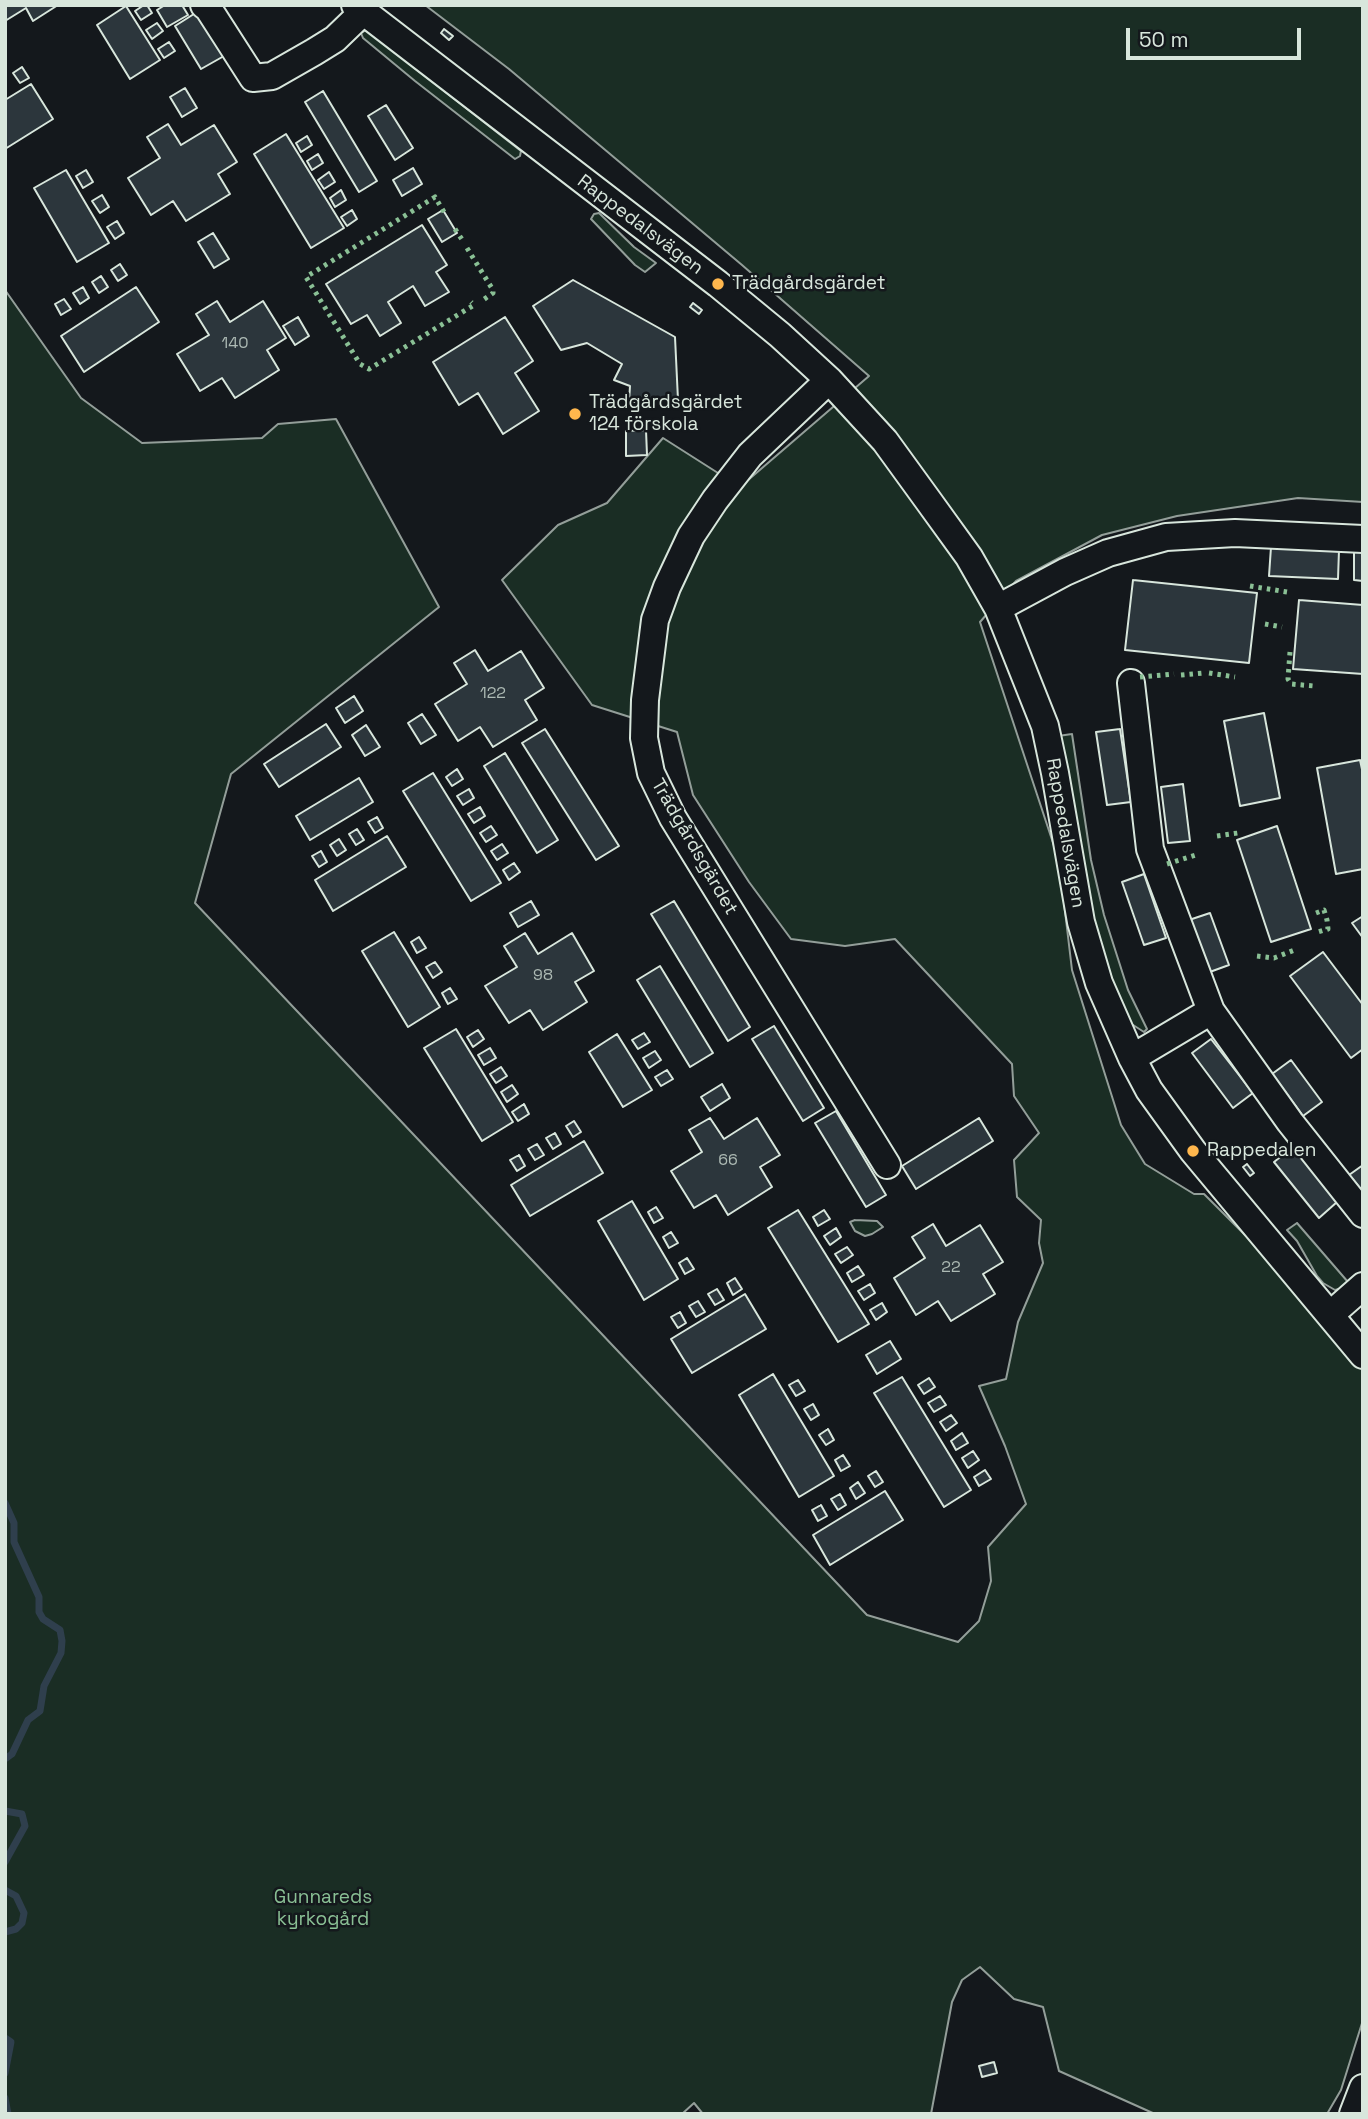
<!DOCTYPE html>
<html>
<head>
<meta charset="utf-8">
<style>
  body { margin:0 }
  #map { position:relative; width:1368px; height:2119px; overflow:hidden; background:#14181c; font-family:"Space Grotesk",sans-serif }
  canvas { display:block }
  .frame { position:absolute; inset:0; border:7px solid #d8e6dc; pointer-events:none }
  .scale { position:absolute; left:1126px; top:28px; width:175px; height:32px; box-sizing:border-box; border:4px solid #d8e6dc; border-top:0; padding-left:9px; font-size:21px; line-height:24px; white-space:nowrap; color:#d8e6dc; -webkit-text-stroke:5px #14181c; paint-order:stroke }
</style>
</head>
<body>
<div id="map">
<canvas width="1368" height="2119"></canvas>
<div class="frame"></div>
<div class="scale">50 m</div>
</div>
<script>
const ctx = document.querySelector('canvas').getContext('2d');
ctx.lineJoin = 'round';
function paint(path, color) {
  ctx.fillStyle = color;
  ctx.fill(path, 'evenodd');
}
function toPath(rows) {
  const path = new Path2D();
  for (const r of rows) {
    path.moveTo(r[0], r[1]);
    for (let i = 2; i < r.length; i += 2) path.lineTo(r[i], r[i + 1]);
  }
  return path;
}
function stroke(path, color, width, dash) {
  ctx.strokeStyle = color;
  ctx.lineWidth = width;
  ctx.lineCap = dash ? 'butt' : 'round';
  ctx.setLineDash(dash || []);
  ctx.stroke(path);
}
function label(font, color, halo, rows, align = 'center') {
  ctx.font = font + ' "Space Grotesk",sans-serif';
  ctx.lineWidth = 5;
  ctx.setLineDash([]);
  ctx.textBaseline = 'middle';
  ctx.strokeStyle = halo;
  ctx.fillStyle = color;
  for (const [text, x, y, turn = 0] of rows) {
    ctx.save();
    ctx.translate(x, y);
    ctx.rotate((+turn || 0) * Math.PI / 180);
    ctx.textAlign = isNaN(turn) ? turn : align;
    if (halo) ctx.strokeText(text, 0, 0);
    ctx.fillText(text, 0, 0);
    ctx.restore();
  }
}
const green = toPath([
  [425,5,1363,5,1363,502,1298,498,1177,516,1102,535,1016,581,980,622,1059,861,1072,970,1121,1125,1145,1164,1194,1194,1204,1194,1273,1263,1363,1370,1363,2020,1341,2090,1327,2114,1155,2114,1059,2071,1043,2007,1014,1999,980,1967,962,1980,952,2002,931,2114,703,2114,694,2103,682,2114,5,2114,5,290,81,398,142,443,262,438,278,424,336,419,439,607,231,774,195,903,867,1615,958,1642,979,1621,991,1581,988,1547,1026,1504,1005,1446,979,1386,1006,1379,1018,1322,1043,1263,1039,1243,1041,1220,1017,1197,1014,1160,1039,1133,1014,1096,1012,1064,895,939,845,946,791,939,749,882,693,795,677,732,592,705,502,580,558,525,607,503,663,438,740,487,869,376,742,265,509,69,425,5],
  [366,30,521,151,520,156,515,159,415,81,363,38,361,33,366,30],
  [599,213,634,247,656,263,645,272,635,265,591,219,594,214,599,213],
  [1072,734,1091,860,1104,915,1128,990,1147,1029,1144,1032,1130,1023,1116,992,1095,926,1058,736,1072,734],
  [855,1220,877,1221,883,1227,872,1234,865,1236,855,1231,850,1222,855,1220],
  [1297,1223,1348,1282,1342,1288,1335,1290,1323,1283,1317,1276,1297,1241,1287,1230,1297,1223]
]);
const stream = toPath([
  [5,1503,14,1523,14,1542,39,1597,39,1612,43,1619,60,1630,62,1641,61,1653,44,1686,40,1711,28,1720,12,1754,5,1759],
  [5,1811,22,1814,25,1826,5,1862],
  [5,1890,16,1896,24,1913,22,1923,16,1929,5,1932],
  [5,2038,11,2042,5,2073],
  [5,2098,8,2114]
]);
const building = toPath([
  [5,5,58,5,33,21,26,8,5,21,5,5],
  [144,5,147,5,152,13,141,20,135,11,144,5],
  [165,5,182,5,188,15,167,27,157,10,165,5],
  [126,6,160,60,130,79,97,25,126,6],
  [197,12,224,56,201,69,175,26,197,12],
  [157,23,163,31,152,39,146,30,157,23],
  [444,29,453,36,449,40,441,33,444,29],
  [169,42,175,51,164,58,158,49,169,42],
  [22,67,29,78,20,83,13,73,22,67],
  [31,84,53,119,5,149,5,100,31,84],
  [185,88,197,108,182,117,170,97,185,88],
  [323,91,377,181,359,192,305,102,323,91],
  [386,105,413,148,395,160,368,116,386,105],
  [168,124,181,145,214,125,237,162,218,174,230,194,186,221,173,201,151,215,128,178,160,158,147,137,168,124],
  [286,134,344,228,311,248,254,154,286,134],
  [307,136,312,145,301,152,296,143,307,136],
  [318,154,323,163,312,170,307,161,318,154],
  [413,168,422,184,402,196,393,180,413,168],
  [66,170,109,243,77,262,34,188,66,170],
  [86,170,93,182,83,188,76,176,86,170],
  [329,172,335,182,324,189,318,180,329,172],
  [341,190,346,200,335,207,330,198,341,190],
  [102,195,109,207,100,213,92,201,102,195],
  [352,210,357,219,347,226,341,217,352,210],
  [443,210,457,233,442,242,428,219,443,210],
  [117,221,124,233,115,239,107,227,117,221],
  [422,225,447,265,436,272,449,292,425,306,413,286,388,302,401,323,380,336,367,315,351,324,326,284,422,225],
  [213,233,229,259,214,268,198,242,213,233],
  [120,264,127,275,118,281,111,270,120,264],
  [101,276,108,287,99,293,92,282,101,276],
  [573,280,675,337,678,400,629,402,630,386,614,380,622,364,587,343,561,350,533,306,573,280],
  [83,287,89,298,80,304,73,293,83,287],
  [136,287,159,322,84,372,61,336,136,287],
  [64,299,71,309,61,315,55,304,64,299],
  [217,301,230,322,263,301,286,338,267,350,279,370,235,398,222,378,200,391,177,354,209,335,196,314,217,301],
  [693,303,702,310,699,314,690,307,693,303],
  [298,317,309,336,295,345,283,326,298,317],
  [505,317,533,361,515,373,539,411,503,434,478,393,459,405,433,362,505,317],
  [646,430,647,455,626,456,626,431,646,430],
  [1271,547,1339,550,1338,579,1269,576,1271,547],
  [1354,551,1363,551,1363,581,1354,580,1354,551],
  [1133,580,1257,593,1249,663,1125,650,1133,580],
  [1299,600,1363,605,1363,674,1293,669,1299,600],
  [475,650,488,671,521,651,544,688,525,700,537,720,493,747,480,727,458,741,435,704,467,684,454,663,475,650],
  [354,696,363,711,345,723,336,708,354,696],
  [1264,713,1280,798,1240,806,1224,721,1264,713],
  [422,714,436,735,421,744,408,723,422,714],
  [326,724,341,747,279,787,264,764,326,724],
  [366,725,380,747,365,756,352,735,366,725],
  [545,729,619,846,596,860,522,743,545,729],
  [1120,729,1131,802,1107,805,1096,732,1120,729],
  [505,753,558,840,537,853,484,766,505,753],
  [1360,760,1363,774,1363,869,1336,874,1317,768,1360,760],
  [457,769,463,779,452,786,446,777,457,769],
  [433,773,501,883,471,901,403,791,433,773],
  [359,778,373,802,310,840,296,816,359,778],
  [1183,784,1190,841,1168,843,1161,787,1183,784],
  [469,789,474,798,463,805,457,796,469,789],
  [480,807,485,816,474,823,468,814,480,807],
  [377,817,383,828,375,833,368,822,377,817],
  [491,826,497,835,486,842,480,833,491,826],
  [1277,826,1311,929,1271,942,1237,840,1277,826],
  [357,829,364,840,356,845,349,834,357,829],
  [387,836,406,867,333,911,315,880,387,836],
  [339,839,346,850,337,856,330,845,339,839],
  [502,844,508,853,497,860,491,851,502,844],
  [321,851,327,862,319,867,312,856,321,851],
  [514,863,520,872,509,880,503,870,514,863],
  [1144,874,1166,938,1144,945,1122,882,1144,874],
  [531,901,539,915,518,927,510,913,531,901],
  [674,901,750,1027,728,1041,651,914,674,901],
  [1210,913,1229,965,1207,973,1189,920,1210,913],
  [1363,916,1363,938,1352,923,1363,916],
  [394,932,440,1007,408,1027,362,951,394,932],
  [525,933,538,954,572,933,594,971,575,982,587,1002,543,1030,530,1010,509,1023,485,986,517,967,504,946,525,933],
  [419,937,426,948,417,953,411,942,419,937],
  [1323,952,1363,1005,1363,1049,1351,1058,1290,976,1323,952],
  [435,962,442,972,433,978,426,967,435,962],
  [660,966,713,1053,690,1067,637,980,660,966],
  [450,988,457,999,448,1004,442,993,450,988],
  [774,1026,824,1108,803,1121,752,1039,774,1026],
  [456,1029,513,1122,482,1141,424,1048,456,1029],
  [478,1030,484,1039,473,1047,467,1037,478,1030],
  [644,1033,650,1042,638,1049,632,1040,644,1033],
  [617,1034,652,1090,623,1107,589,1052,617,1034],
  [1211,1039,1253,1093,1233,1108,1192,1053,1211,1039],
  [490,1048,496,1058,484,1065,478,1055,490,1048],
  [655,1051,661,1060,649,1068,643,1058,655,1051],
  [1291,1060,1322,1102,1303,1116,1272,1074,1291,1060],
  [501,1067,507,1076,496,1083,490,1074,501,1067],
  [667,1070,673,1079,661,1086,655,1077,667,1070],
  [722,1084,730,1098,710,1111,701,1097,722,1084],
  [512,1085,518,1094,507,1102,501,1092,512,1085],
  [524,1104,529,1114,518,1121,512,1112,524,1104],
  [836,1111,886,1195,866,1207,815,1123,836,1111],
  [710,1118,724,1139,757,1118,780,1155,760,1167,772,1187,728,1215,716,1195,694,1208,671,1171,702,1152,689,1130,710,1118],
  [979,1118,993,1141,916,1189,902,1166,979,1118],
  [574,1121,581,1132,573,1137,566,1126,574,1121],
  [555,1133,561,1144,553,1149,546,1138,555,1133],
  [584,1141,603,1173,530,1216,511,1185,584,1141],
  [537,1144,544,1155,535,1160,528,1149,537,1144],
  [1293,1147,1337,1202,1319,1218,1274,1162,1293,1147],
  [519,1155,525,1166,517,1171,510,1160,519,1155],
  [1247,1164,1254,1173,1250,1176,1243,1167,1247,1164],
  [1363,1165,1363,1192,1349,1175,1363,1165],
  [632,1201,678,1279,644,1300,598,1221,632,1201],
  [656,1207,663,1218,654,1223,648,1212,656,1207],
  [798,1210,869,1324,838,1342,768,1228,798,1210],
  [824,1210,830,1219,818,1226,813,1217,824,1210],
  [933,1224,946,1246,980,1225,1003,1262,983,1274,995,1294,951,1321,938,1301,916,1315,894,1278,925,1258,912,1237,933,1224],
  [836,1228,841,1237,830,1245,824,1236,836,1228],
  [671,1232,678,1243,669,1248,663,1237,671,1232],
  [847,1247,853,1255,841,1263,835,1254,847,1247],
  [687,1258,694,1269,685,1274,679,1263,687,1258],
  [858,1266,864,1275,852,1282,847,1273,858,1266],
  [735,1278,742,1289,733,1295,727,1283,735,1278],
  [870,1284,875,1293,864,1300,858,1291,870,1284],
  [717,1289,724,1300,715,1305,708,1294,717,1289],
  [745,1294,766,1329,692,1373,671,1339,745,1294],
  [698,1301,705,1312,696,1317,689,1306,698,1301],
  [882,1303,887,1312,876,1320,870,1310,882,1303],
  [680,1312,686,1323,678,1328,671,1317,680,1312],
  [890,1341,901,1359,877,1374,866,1355,890,1341],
  [773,1374,834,1476,799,1497,739,1395,773,1374],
  [902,1377,971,1490,944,1507,874,1393,902,1377],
  [929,1378,935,1387,924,1394,918,1385,929,1378],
  [798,1380,805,1391,796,1396,789,1385,798,1380],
  [940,1396,946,1405,934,1412,928,1403,940,1396],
  [813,1404,819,1415,811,1420,804,1409,813,1404],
  [951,1415,957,1423,946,1431,940,1422,951,1415],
  [828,1429,834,1440,826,1445,819,1435,828,1429],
  [962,1433,968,1443,956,1450,951,1441,962,1433],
  [973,1451,979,1460,968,1468,962,1458,973,1451],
  [843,1455,850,1466,841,1471,835,1460,843,1455],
  [985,1470,991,1479,979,1486,974,1477,985,1470],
  [876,1471,883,1482,875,1487,868,1476,876,1471],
  [858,1482,865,1493,856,1499,850,1488,858,1482],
  [885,1491,903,1520,830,1565,813,1535,885,1491],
  [840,1494,846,1505,838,1510,831,1499,840,1494],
  [821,1505,827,1516,818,1521,812,1510,821,1505],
  [994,2062,997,2073,982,2077,979,2066,994,2062]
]);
const minor = toPath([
  [204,5,208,8,253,78,272,76,314,52,335,39,363,12],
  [355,5,718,284,780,335,829,380,885,441,930,503,969,557,998,608,1045,726,1055,773,1081,922,1099,983,1132,1058,1149,1090,1193,1151,1363,1355],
  [829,380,750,455,715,500,691,536,667,587,655,620,645,700,644,738,651,773,673,818,887,1165],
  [998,608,1065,572,1108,553,1166,537,1235,533,1363,539],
  [1131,683,1150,849,1211,1011,1290,1122,1363,1214],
  [1132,1058,1211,1011],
  [1330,1315,1363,1286],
  [1353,2114,1363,2088]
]);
const hedge = toPath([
  [444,212,435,197,306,277,360,364,369,369,474,305,471,302],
  [455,229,463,241],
  [467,248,493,290,493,293,483,300],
  [1250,586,1287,592],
  [1265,624,1282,627],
  [1290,652,1288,679,1291,684,1314,686],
  [1209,673,1235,677],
  [1181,675,1203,673],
  [1140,677,1174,674],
  [1217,836,1238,833],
  [1167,864,1196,855],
  [1316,913,1324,910,1327,920,1328,929,1318,932],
  [1257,956,1274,958,1297,949]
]);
const markers = [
  [718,284,7,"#ffb74d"],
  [575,414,7,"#ffb74d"],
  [1193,1151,7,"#ffb74d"]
];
const numberNames = [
  ["140",235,344],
  ["122",493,694],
  ["98",543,976],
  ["66",728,1161],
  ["22",951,1268]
];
const streetNames = [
  ["Rappedalsvägen",640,225,37],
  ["Rappedalsvägen",1065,833,80],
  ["Trädgårdsgärdet",694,847,60]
];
const poiNames = [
  ["Trädgårdsgärdet",732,284],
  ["Trädgårdsgärdet",589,403],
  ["124 förskola",589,425],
  ["Rappedalen",1207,1151]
];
const parkNames = [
  ["Gunnareds",323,1898],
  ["kyrkogård",323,1920]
];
paint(green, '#1a2d24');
stroke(green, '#939e99', 2);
stroke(stream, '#2f3f4d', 7);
paint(building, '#2c363c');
stroke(building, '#d8e6dc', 2);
stroke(minor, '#d8e6dc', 30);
stroke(minor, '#14181c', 26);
stroke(hedge, '#8ac095', 5, [3.5, 5]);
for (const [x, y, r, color] of markers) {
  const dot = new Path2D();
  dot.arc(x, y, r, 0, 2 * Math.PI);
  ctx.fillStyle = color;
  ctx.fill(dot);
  stroke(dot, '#14181c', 2.5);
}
label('16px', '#adbab4', null, numberNames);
label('19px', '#d8e6dc', '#14181c', streetNames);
label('19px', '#d8e6dc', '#14181c', poiNames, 'left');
label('19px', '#8ac095', '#14181c', parkNames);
</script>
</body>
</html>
